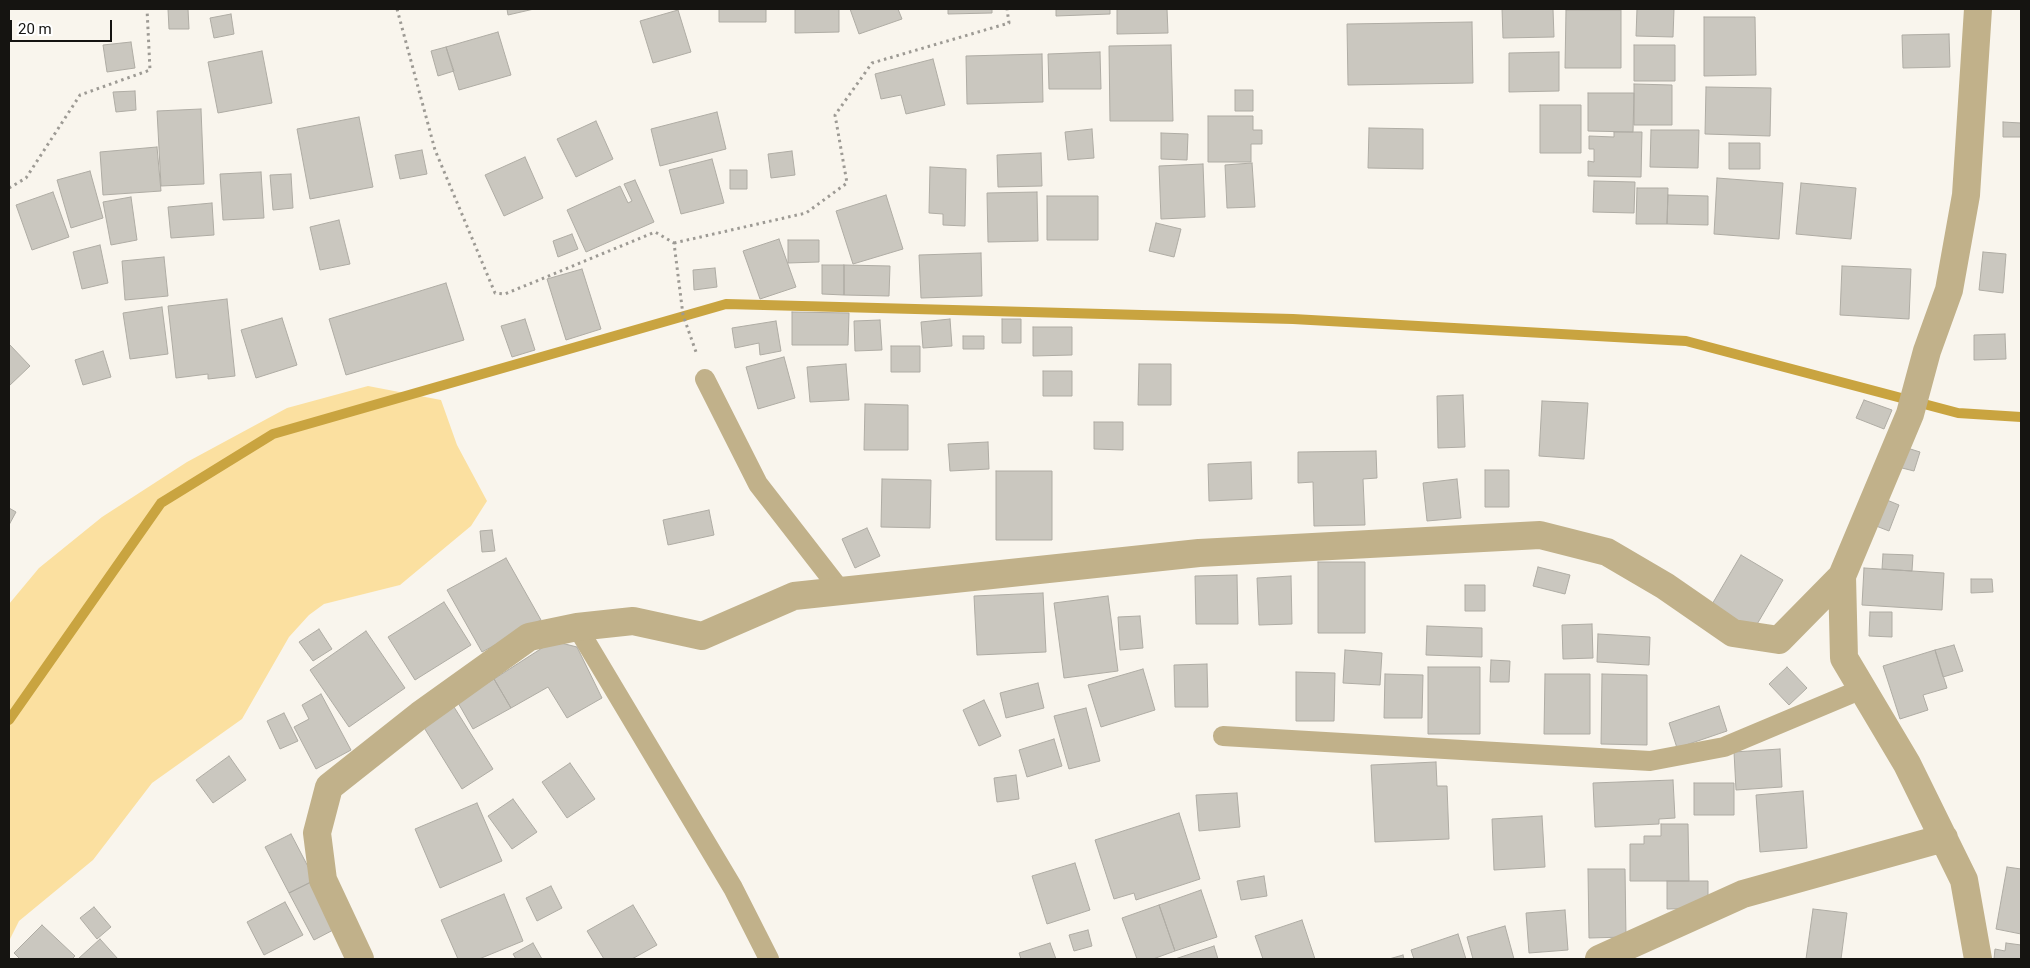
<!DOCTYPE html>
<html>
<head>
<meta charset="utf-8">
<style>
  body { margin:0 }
  #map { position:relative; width:2030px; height:968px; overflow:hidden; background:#f9f5ed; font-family:Roboto,sans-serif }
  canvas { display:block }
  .frame { position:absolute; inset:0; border:10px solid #151411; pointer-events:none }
  .scale { position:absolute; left:10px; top:20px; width:102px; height:22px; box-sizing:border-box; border:2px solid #151411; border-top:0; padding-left:6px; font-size:15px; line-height:18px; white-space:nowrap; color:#151411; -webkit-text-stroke:4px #fff; paint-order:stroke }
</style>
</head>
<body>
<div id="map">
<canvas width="2030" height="968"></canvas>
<div class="frame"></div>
<div class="scale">20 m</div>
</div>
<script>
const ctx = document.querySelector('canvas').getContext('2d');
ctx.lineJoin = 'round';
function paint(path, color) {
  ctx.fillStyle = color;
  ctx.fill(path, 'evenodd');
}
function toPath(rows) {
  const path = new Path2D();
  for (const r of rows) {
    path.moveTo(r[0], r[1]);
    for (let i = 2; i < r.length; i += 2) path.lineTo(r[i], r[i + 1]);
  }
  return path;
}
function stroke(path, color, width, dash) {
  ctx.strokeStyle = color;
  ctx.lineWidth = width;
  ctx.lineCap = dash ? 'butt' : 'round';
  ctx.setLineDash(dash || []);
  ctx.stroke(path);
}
const green = toPath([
  [368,386,441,400,457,445,487,501,471,526,400,585,324,604,309,615,289,637,242,719,152,783,93,860,19,921,9,941,9,604,39,568,102,517,187,462,287,408]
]);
const stream = toPath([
  [9,720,161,503,273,434,726,304,1293,319,1686,341,1958,413,2021,417]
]);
const building = toPath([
  [168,9,188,9,189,29,169,29,168,9],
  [507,9,534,9,508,15,507,9],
  [719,9,766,9,766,22,719,22,719,9],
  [795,9,839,9,839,32,795,33,795,9],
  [850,9,898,9,902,19,859,34,850,9],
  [948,9,992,9,992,13,948,14,948,9],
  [1056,9,1110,9,1110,14,1056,16,1056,9],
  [1117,9,1167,9,1168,33,1117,34,1117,9],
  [1502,9,1553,9,1554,37,1503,38,1502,9],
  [1637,9,1674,9,1673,37,1636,36,1637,9],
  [678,10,691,52,653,63,640,21,678,10],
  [1566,10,1621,10,1621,68,1565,68,1566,10],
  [231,14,234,34,214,38,210,18,231,14],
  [1704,17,1755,17,1756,75,1704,76,1704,17],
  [1472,22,1473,83,1348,85,1347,24,1472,22],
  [498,32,511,75,459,90,446,47,498,32],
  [1949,34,1950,67,1903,68,1902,35,1949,34],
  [131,42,135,68,107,72,103,45,131,42],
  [1171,45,1173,121,1110,121,1109,46,1171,45],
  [1634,45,1675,45,1675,81,1634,81,1634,45],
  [446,47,454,71,438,76,431,51,446,47],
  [262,51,272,103,218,113,208,62,262,51],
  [1100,52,1101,89,1049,89,1048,54,1100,52],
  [1559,52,1559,91,1509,92,1509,53,1559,52],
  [1042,54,1043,102,967,104,966,56,1042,54],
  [933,59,945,105,906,114,901,95,881,99,875,74,933,59],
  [1634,84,1672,85,1672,125,1634,125,1634,84],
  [1706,87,1771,88,1770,136,1705,134,1706,87],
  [1235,90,1253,90,1253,111,1235,111,1235,90],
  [135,91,136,110,116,112,113,92,135,91],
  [1588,93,1634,93,1633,132,1588,131,1588,93],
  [1540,105,1581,105,1581,153,1540,153,1540,105],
  [201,109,204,184,161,186,157,111,201,109],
  [717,112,726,149,660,166,651,129,717,112],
  [1208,116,1253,116,1253,130,1262,130,1262,144,1251,144,1251,162,1208,162,1208,116],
  [359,117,373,187,310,199,297,129,359,117],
  [596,121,613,159,576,177,557,139,596,121],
  [2003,122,2021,123,2021,137,2003,137,2003,122],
  [1369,128,1423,129,1423,169,1368,168,1369,128],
  [1092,129,1094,158,1068,160,1065,132,1092,129],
  [1651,130,1699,130,1698,168,1650,167,1651,130],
  [1614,132,1642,132,1641,177,1588,176,1588,161,1594,162,1594,149,1589,149,1589,136,1614,137,1614,132],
  [1161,133,1188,134,1187,160,1161,159,1161,133],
  [1729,143,1760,143,1760,169,1729,169,1729,143],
  [157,147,161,191,103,195,100,152,157,147],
  [422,150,427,174,400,179,395,155,422,150],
  [792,151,795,175,771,178,768,154,792,151],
  [1041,153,1042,186,998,187,997,155,1041,153],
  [525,157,543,198,504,216,485,175,525,157],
  [712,159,724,203,681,214,669,170,712,159],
  [1252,163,1255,207,1227,208,1225,165,1252,163],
  [1203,164,1205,217,1161,219,1159,166,1203,164],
  [930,167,966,169,965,226,943,225,943,214,929,213,930,167],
  [730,170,747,170,747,189,730,189,730,170],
  [90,171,103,218,71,228,57,180,90,171],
  [261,172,264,218,223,220,220,174,261,172],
  [291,174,293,208,273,210,270,175,291,174],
  [1717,178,1783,183,1779,239,1714,234,1717,178],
  [635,180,654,222,586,252,567,210,620,186,628,203,632,201,624,184,635,180],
  [1594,181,1635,182,1634,213,1593,212,1594,181],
  [1801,183,1856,188,1851,239,1796,234,1801,183],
  [1637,188,1668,188,1667,224,1636,224,1637,188],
  [53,192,69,237,32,250,16,205,53,192],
  [1037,192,1038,241,988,242,987,193,1037,192],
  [886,195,903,249,853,264,836,211,886,195],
  [1668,195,1708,196,1708,225,1667,224,1668,195],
  [1047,196,1098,196,1098,240,1047,240,1047,196],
  [131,197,137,240,111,245,103,202,131,197],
  [212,203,214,235,171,238,168,207,212,203],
  [339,220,350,264,320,270,310,227,339,220],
  [1156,223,1181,229,1174,257,1149,251,1156,223],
  [572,234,578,249,558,257,553,241,572,234],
  [779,239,796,287,760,299,743,251,779,239],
  [788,240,819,240,819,262,788,263,788,240],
  [100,245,108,283,82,289,73,252,100,245],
  [1983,252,2006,254,2003,293,1979,290,1983,252],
  [981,253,982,296,921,298,919,255,981,253],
  [164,257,168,296,125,300,122,261,164,257],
  [822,265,844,265,844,295,822,294,822,265],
  [844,265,890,266,889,296,844,295,844,265],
  [1842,266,1911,269,1909,319,1840,315,1842,266],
  [715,268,717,287,694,290,693,270,715,268],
  [582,269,601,329,566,340,547,279,582,269],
  [446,283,464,340,346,375,329,319,446,283],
  [227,299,235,376,208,379,208,374,176,378,168,306,227,299],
  [162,307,168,354,130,359,123,313,162,307],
  [792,312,849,313,848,345,792,345,792,312],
  [282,318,297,365,256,378,241,330,282,318],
  [525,319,535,350,512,357,501,326,525,319],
  [950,319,952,346,923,348,921,322,950,319],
  [1002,319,1021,319,1021,343,1002,343,1002,319],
  [880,320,882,350,855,351,854,321,880,320],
  [776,321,781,351,760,355,759,343,735,348,732,328,776,321],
  [1033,327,1072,327,1072,355,1033,356,1033,327],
  [2005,334,2006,359,1974,360,1974,335,2005,334],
  [963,336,984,336,984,349,963,349,963,336],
  [9,344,30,366,9,386,9,344],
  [891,346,920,346,920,372,891,372,891,346],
  [103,351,111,377,83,385,75,360,103,351],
  [784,357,795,398,758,409,746,367,784,357],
  [846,364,849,400,810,402,807,367,846,364],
  [1139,364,1171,364,1171,405,1138,405,1139,364],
  [1043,371,1072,371,1072,396,1043,396,1043,371],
  [1463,395,1465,447,1438,448,1437,396,1463,395],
  [1864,400,1892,410,1884,429,1856,418,1864,400],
  [1542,401,1588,403,1584,459,1539,456,1542,401],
  [865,404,908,405,908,450,864,450,865,404],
  [1094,422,1123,422,1123,450,1094,449,1094,422],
  [988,442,989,469,950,471,948,444,988,442],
  [1904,447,1920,452,1914,471,1898,467,1904,447],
  [1376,451,1377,478,1363,479,1365,525,1314,526,1313,482,1298,483,1298,452,1376,451],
  [1251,462,1252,499,1209,501,1208,464,1251,462],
  [1485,470,1509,470,1509,507,1485,507,1485,470],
  [996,471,1052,471,1052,540,996,540,996,471],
  [882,479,931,480,930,528,881,527,882,479],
  [1457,479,1461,518,1427,521,1423,483,1457,479],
  [1882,498,1899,505,1889,531,1871,524,1882,498],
  [9,508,16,512,9,525,9,508],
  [709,510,714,535,668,545,663,520,709,510],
  [867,528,880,556,855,568,842,539,867,528],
  [492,530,495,551,482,552,480,531,492,530],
  [1883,554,1913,555,1912,571,1882,569,1883,554],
  [1741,555,1783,580,1753,631,1711,606,1741,555],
  [506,558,541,620,482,652,447,590,506,558],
  [1318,562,1365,562,1365,633,1318,633,1318,562],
  [1538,567,1570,575,1565,594,1533,586,1538,567],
  [1864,568,1944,573,1942,610,1862,605,1864,568],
  [1237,575,1238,624,1196,624,1195,576,1237,575],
  [1291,576,1292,624,1259,625,1257,578,1291,576],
  [1971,579,1992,579,1993,592,1971,593,1971,579],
  [1465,585,1485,585,1485,611,1465,611,1465,585],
  [1043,593,1046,652,977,655,974,596,1043,593],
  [1108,596,1118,671,1064,678,1054,603,1108,596],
  [444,602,471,645,415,680,388,637,444,602],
  [1870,612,1892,612,1892,637,1869,636,1870,612],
  [1140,616,1143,648,1120,650,1118,617,1140,616],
  [1592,624,1593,658,1563,659,1562,625,1592,624],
  [1427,626,1482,628,1482,657,1426,655,1427,626],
  [319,629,332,649,313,661,299,642,319,629],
  [366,631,405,688,349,727,310,670,366,631],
  [1598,634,1650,637,1649,665,1597,662,1598,634],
  [553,641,577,647,602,698,567,718,548,687,511,708,494,679,553,641],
  [1954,645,1963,671,1943,677,1935,650,1954,645],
  [1345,650,1382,653,1380,685,1343,683,1345,650],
  [1935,650,1947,688,1923,695,1928,710,1900,719,1883,666,1935,650],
  [1491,660,1510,661,1509,682,1490,682,1491,660],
  [1207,664,1208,707,1175,707,1174,665,1207,664],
  [1428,667,1480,667,1480,734,1428,734,1428,667],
  [1787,667,1807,688,1789,705,1769,684,1787,667],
  [1143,669,1155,710,1101,727,1088,685,1143,669],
  [1296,672,1335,673,1334,721,1296,721,1296,672],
  [1385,674,1423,675,1422,718,1384,718,1385,674],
  [1545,674,1590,674,1590,734,1544,734,1545,674],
  [1602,674,1647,675,1647,745,1601,744,1602,674],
  [494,679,511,708,473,729,457,701,494,679],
  [1038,683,1044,708,1006,718,1000,693,1038,683],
  [321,694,351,750,316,769,294,727,309,719,302,705,321,694],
  [984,700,1001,736,979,746,963,710,984,700],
  [1719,706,1727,731,1677,748,1669,723,1719,706],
  [454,707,493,769,462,789,423,726,454,707],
  [1086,708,1100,761,1069,769,1054,716,1086,708],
  [284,713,298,741,280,749,267,721,284,713],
  [1054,739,1062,766,1027,777,1019,750,1054,739],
  [1780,749,1782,787,1736,790,1734,752,1780,749],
  [229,756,246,780,213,803,196,780,229,756],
  [1436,762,1437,786,1447,786,1449,839,1375,842,1371,765,1436,762],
  [570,763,595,799,567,818,542,782,570,763],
  [1016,775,1019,799,997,802,994,778,1016,775],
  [1673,780,1675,818,1659,819,1659,824,1595,827,1593,783,1673,780],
  [1694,783,1734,783,1734,815,1694,815,1694,783],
  [1803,791,1807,848,1760,852,1756,795,1803,791],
  [1237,793,1240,827,1199,831,1196,795,1237,793],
  [513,799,537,832,512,849,488,816,513,799],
  [477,803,502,861,440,888,415,829,477,803],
  [1179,813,1200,879,1136,900,1134,893,1114,899,1095,840,1179,813],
  [1542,816,1545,867,1494,870,1492,819,1542,816],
  [1661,824,1688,824,1689,881,1630,881,1630,844,1644,844,1644,836,1661,836,1661,824],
  [291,834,315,880,289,893,265,847,291,834],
  [1075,863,1090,910,1047,924,1032,876,1075,863],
  [2007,867,2021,869,2021,934,1996,929,2007,867],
  [1588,869,1625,869,1626,937,1589,938,1588,869],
  [1264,876,1267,896,1241,900,1237,881,1264,876],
  [315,880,339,927,314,940,289,893,315,880],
  [1667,881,1708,881,1708,908,1667,909,1667,881],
  [551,886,562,908,537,921,526,898,551,886],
  [1201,890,1217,937,1175,951,1159,905,1201,890],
  [504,894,523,941,479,959,458,959,441,920,504,894],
  [285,902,303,935,264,955,247,922,285,902],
  [633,905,657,945,632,959,604,959,587,931,633,905],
  [1159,905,1175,951,1153,959,1137,959,1122,918,1159,905],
  [94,907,111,927,97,939,80,918,94,907],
  [1813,909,1847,913,1841,959,1806,959,1813,909],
  [1565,910,1568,950,1529,953,1526,913,1565,910],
  [1302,920,1315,959,1263,959,1255,936,1302,920],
  [42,925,75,956,72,959,20,959,14,953,42,925],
  [1505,926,1514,959,1473,959,1467,937,1505,926],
  [1088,930,1092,946,1074,951,1069,935,1088,930],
  [1458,934,1466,959,1414,959,1411,950,1458,934],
  [100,939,118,959,78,959,100,939],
  [533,943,542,959,516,959,513,954,533,943],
  [1050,943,1056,959,1021,959,1019,953,1050,943],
  [2006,943,2021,945,2021,959,1994,959,1995,949,2005,951,2006,943],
  [1214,946,1218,959,1175,959,1214,946],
  [1403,955,1404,959,1389,959,1403,955]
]);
const path = toPath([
  [397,9,435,150,495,293,505,294,655,232,674,243,683,315,696,352],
  [9,188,26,178,80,95,150,70,147,9],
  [674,243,806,213,847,183,835,115,872,63,1009,23,1007,9]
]);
const service = toPath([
  [705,379,758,484,841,591],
  [577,627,733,888,769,959],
  [1223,736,1650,761,1724,747,1862,689]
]);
const minor = toPath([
  [360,959,323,880,317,833,329,787,420,715,529,637,577,627,633,621,702,636,794,596,1199,553,1540,535,1607,552,1665,586,1733,633,1779,640,1842,576],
  [1599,959,1743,894,1944,838],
  [1978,959,1964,880,1907,764,1844,658,1842,576,1910,414,1927,351,1949,290,1966,195,1978,9]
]);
paint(green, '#fbe0a0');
stroke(stream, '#c9a440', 10);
paint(building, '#cac7bf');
stroke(building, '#afaca4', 1);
stroke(path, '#9d9a94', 3, [2.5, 4]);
stroke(service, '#c1b18a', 20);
stroke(minor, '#c1b18a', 28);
</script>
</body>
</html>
